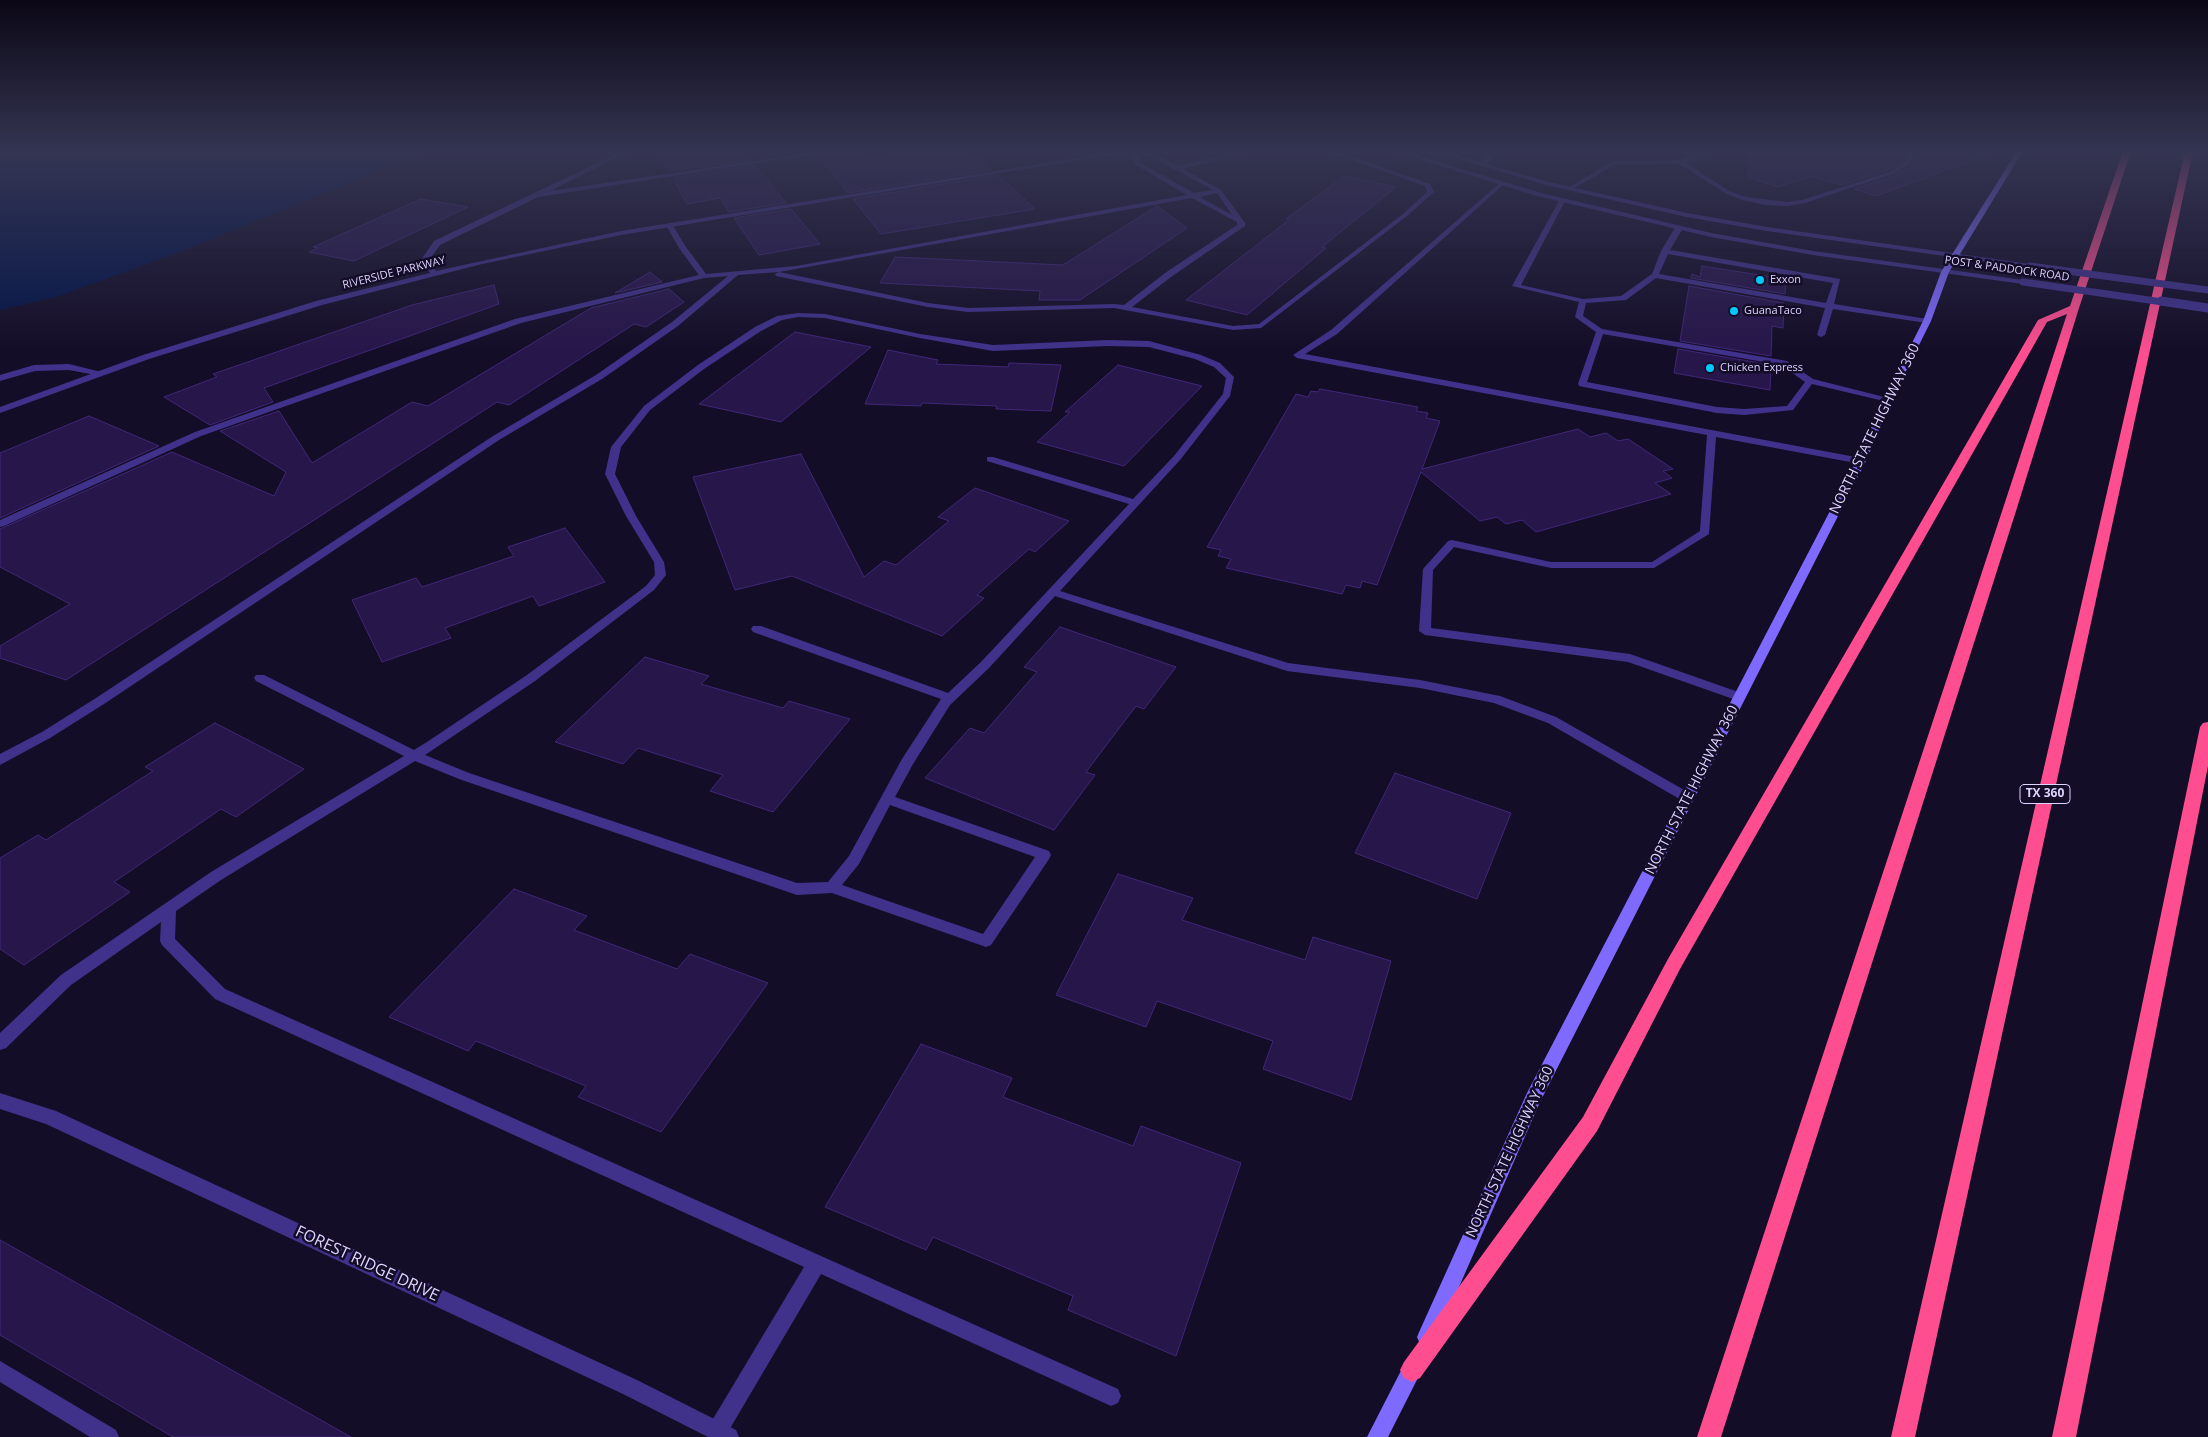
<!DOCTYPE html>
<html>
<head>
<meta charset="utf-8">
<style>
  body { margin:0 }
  canvas { display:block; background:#140d27 }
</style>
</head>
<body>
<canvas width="2208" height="1437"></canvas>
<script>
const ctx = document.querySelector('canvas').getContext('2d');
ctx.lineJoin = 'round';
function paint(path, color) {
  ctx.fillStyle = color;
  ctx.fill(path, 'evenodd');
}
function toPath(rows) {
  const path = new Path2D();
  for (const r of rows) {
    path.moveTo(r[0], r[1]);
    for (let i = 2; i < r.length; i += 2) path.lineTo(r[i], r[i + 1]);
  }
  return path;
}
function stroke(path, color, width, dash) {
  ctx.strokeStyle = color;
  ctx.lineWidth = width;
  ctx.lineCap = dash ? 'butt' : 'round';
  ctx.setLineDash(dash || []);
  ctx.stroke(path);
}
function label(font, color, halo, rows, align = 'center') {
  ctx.font = font + ' "Open Sans",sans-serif';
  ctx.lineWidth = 5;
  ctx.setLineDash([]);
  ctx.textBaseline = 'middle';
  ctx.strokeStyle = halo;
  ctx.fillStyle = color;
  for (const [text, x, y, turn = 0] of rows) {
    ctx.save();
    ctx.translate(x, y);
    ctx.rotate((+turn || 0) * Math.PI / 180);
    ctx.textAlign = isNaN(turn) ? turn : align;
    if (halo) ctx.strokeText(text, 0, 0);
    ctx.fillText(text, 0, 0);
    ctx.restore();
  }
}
const water = toPath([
  [0,151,428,151,177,253,59,296,0,310]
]);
const building = toPath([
  [658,151,743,151,750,160,669,171,658,151],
  [838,151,867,151,868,156,905,151,971,151,992,170,848,193,818,156,838,151],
  [1750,151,1911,151,1902,163,1888,170,1842,185,1811,176,1778,187,1748,177,1750,151],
  [1921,151,1989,151,1990,154,1876,196,1854,189,1894,176,1908,167,1921,151],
  [755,165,786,203,729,212,720,198,687,204,673,178,755,165],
  [998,175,1035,209,881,234,853,199,998,175],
  [1344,176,1396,187,1322,247,1326,248,1247,315,1186,300,1290,219,1286,219,1344,176],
  [421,199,468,207,354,261,309,252,318,248,313,247,421,199],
  [1157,206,1187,228,1080,300,1039,300,1040,291,880,283,895,257,1063,265,1157,206],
  [791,209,820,244,759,255,734,218,791,209],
  [1702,266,1786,279,1785,294,1691,278,1692,274,1700,277,1702,266],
  [650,272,662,282,615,293,650,272],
  [494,285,499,304,264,388,273,402,210,425,164,397,217,377,213,374,412,305,494,285],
  [1689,286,1784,303,1783,328,1772,326,1771,356,1680,341,1689,286],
  [669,289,684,302,646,327,634,324,509,405,497,402,66,680,0,658,0,646,70,604,0,567,0,529,172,452,274,496,286,472,220,431,279,411,312,463,412,402,428,406,591,308,669,289],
  [795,332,871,347,781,422,699,404,795,332],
  [1678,349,1771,365,1770,390,1674,373,1678,349],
  [888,350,938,360,936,364,1008,367,1009,363,1061,365,1051,411,996,409,997,406,922,403,921,406,865,404,888,350],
  [1118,365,1202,386,1124,466,1037,442,1070,412,1065,412,1118,365],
  [1320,389,1418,407,1416,411,1428,413,1426,418,1440,421,1422,469,1578,429,1590,437,1606,433,1618,441,1628,439,1673,469,1663,471,1672,478,1655,483,1671,494,1536,532,1522,520,1506,524,1497,517,1480,521,1421,472,1377,585,1362,581,1360,588,1346,585,1342,594,1226,568,1231,559,1218,556,1221,550,1207,547,1296,394,1308,397,1311,391,1318,392,1320,389],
  [89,416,159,446,0,518,0,453,89,416],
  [801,454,864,577,884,561,896,565,949,521,938,517,975,488,1069,521,1035,552,1029,549,977,595,984,598,942,636,792,576,735,590,693,477,801,454],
  [565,528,605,582,539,606,533,596,445,628,451,638,382,662,352,600,416,578,422,587,514,556,508,547,565,528],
  [1060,627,1176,667,1144,709,1136,706,1086,772,1095,775,1054,830,925,778,970,728,984,733,1037,672,1024,667,1060,627],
  [645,657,709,676,701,684,783,708,789,701,850,719,773,812,710,791,723,775,638,748,623,764,555,742,645,657],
  [215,723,304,769,236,817,221,809,114,882,130,892,24,965,0,949,0,858,38,835,46,840,153,771,145,767,215,723],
  [1395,773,1511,813,1477,899,1355,853,1395,773],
  [1118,874,1193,898,1182,920,1305,960,1313,937,1391,961,1351,1100,1263,1069,1273,1041,1157,1001,1146,1027,1056,995,1118,874],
  [514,889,587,916,574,930,677,969,690,954,768,983,661,1132,578,1097,586,1086,476,1041,468,1051,389,1017,514,889],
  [921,1044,1012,1078,1003,1097,1133,1146,1141,1126,1241,1163,1176,1356,1068,1310,1073,1296,933,1237,926,1250,825,1207,921,1044],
  [0,1240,351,1437,173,1437,0,1335,0,1240]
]);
const service = toPath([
  [1131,151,1142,151,1157,155,1178,166,1239,151,1249,151,1183,169,1221,190,1245,223,1245,226,1171,277,1132,307,1233,326,1259,324,1403,214,1427,192,1425,186,1327,151,1336,151,1430,184,1434,192,1407,216,1261,328,1233,330,1114,308,968,312,928,307,776,276,775,274,779,272,738,275,678,326,602,379,499,440,104,704,50,738,0,765,0,754,42,732,96,698,493,436,596,375,672,322,728,276,704,278,521,323,201,436,4,526,0,527,0,520,195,432,515,319,699,275,679,248,666,225,668,224,672,224,686,247,706,274,796,266,1187,195,1134,164,1131,151],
  [1138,154,1153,157,1171,167,1171,170,1176,170,1213,190,1194,193,1139,162,1138,154],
  [1217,193,1232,215,1200,197,1217,193],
  [1192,198,1237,222,1237,225,1165,273,1124,305,1114,304,968,308,928,303,779,272,1192,198],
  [1492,151,1498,151,1484,166,1480,166,1480,164,1492,151],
  [1705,151,1714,151,1685,162,1729,191,1746,197,1787,202,1802,200,1889,172,1903,164,1913,151,1919,151,1907,166,1893,174,1805,203,1787,206,1765,205,1742,200,1725,193,1679,164,1616,164,1571,190,1566,189,1613,161,1679,160,1705,151],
  [1501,182,1504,184,1503,185,1337,334,1305,354,1861,458,1866,461,1861,464,1716,437,1709,534,1654,568,1551,568,1454,547,1433,570,1431,628,1630,654,1744,694,1746,697,1744,700,1736,700,1628,662,1425,635,1419,631,1423,569,1448,541,1452,540,1551,562,1652,562,1700,531,1707,435,1297,358,1293,355,1331,330,1501,182],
  [1562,199,1565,201,1521,285,1583,299,1621,296,1652,274,1661,251,1676,226,1679,226,1683,228,1670,250,1840,279,1834,304,1927,319,1931,321,1927,323,1833,309,1825,335,1821,337,1817,335,1825,308,1656,278,1626,300,1586,303,1583,316,1602,329,1787,361,1813,379,1892,399,1888,402,1812,384,1793,410,1744,415,1717,413,1579,386,1578,384,1596,332,1575,317,1579,302,1512,286,1559,201,1562,199],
  [1668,254,1833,283,1826,303,1659,274,1668,254],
  [1603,334,1781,365,1805,382,1787,406,1744,409,1717,407,1587,382,1603,334],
  [798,313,825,314,920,334,993,345,1108,340,1149,341,1201,355,1220,363,1234,377,1230,396,1180,460,1060,591,1288,663,1420,680,1500,696,1556,717,1693,795,1695,798,1693,801,1688,803,1683,801,1548,723,1494,703,1420,688,1287,671,1055,596,989,668,950,705,913,764,895,797,1049,851,1051,855,1049,859,991,945,986,947,832,893,797,895,459,779,415,761,221,880,176,911,175,939,225,989,1118,1389,1121,1396,1118,1403,1111,1406,821,1274,725,1437,709,1437,707,1431,710,1424,804,1267,215,999,162,945,160,941,161,922,71,985,6,1048,0,1050,0,1033,61,975,211,872,404,756,256,681,254,678,256,675,264,675,414,750,427,742,527,675,646,586,655,575,654,562,626,516,605,474,611,447,644,406,698,365,755,327,777,316,798,313],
  [798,317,825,318,920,338,993,351,1108,346,1149,347,1195,359,1214,367,1226,378,1223,394,1174,456,1133,499,993,457,987,457,987,461,1129,504,981,662,948,693,761,626,753,626,751,629,753,632,941,699,902,759,849,856,828,882,797,883,469,773,425,755,535,681,654,590,666,575,664,562,636,516,615,474,621,447,650,410,704,369,761,331,782,320,798,317],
  [890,805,1035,857,983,934,842,885,859,864,890,805],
  [69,364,105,373,101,376,69,370,35,371,0,381,0,375,34,365,69,364],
  [0,1361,116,1430,119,1437,90,1437,0,1382,0,1361]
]);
const minor = toPath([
  [622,151,630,151,550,191,821,151,836,151,538,197,440,245,429,260,436,271,621,231,1121,151,1135,151,621,235,482,264,322,305,149,359,0,413,0,407,143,355,316,301,430,273,421,260,434,241,622,151],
  [0,1093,56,1111,637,1380,736,1430,739,1437,708,1437,623,1394,46,1124,0,1109,0,1093]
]);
const tertiary = toPath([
  [1393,151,1402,151,1541,193,1711,233,1813,251,2023,280,2027,282,2023,284,1813,255,1711,237,1537,196,1393,151],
  [1432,151,1441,151,1549,182,1687,213,1767,227,2030,264,2034,266,2030,268,1767,231,1687,217,1546,185,1432,151]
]);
const secondary = toPath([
  [2017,151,2023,151,1949,272,1931,321,1892,399,1866,461,1540,1102,1434,1344,1427,1347,1420,1344,1417,1337,1420,1330,1527,1093,1856,461,1884,399,1923,321,1941,272,2017,151],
  [1415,1354,1422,1357,1425,1364,1388,1437,1367,1437,1408,1357,1415,1354]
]);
const motorway = toPath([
  [2123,151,2131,151,2079,308,2016,511,1721,1437,1697,1437,2067,314,2047,322,1680,969,1597,1131,1420,1378,1412,1382,1404,1378,1400,1370,1404,1362,1583,1117,1668,959,2038,320,2070,306,2123,151],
  [2185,151,2193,151,1915,1437,1891,1437,2185,151],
  [2208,722,2208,766,2076,1437,2052,1437,2200,727,2203,723,2208,722]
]);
const tertiaryBridgeFar1 = toPath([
  [2030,266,2208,290],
  [2023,282,2170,303]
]);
const tertiaryBridge = toPath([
  [2161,301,2208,308]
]);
const markers = [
  [1760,280,5,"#00c8fe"],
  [1734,311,5,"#00c8fe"],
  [1710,368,5,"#00c8fe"]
];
const farStreetnames = [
  ["POST & PADDOCK ROAD",2007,269,8],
  ["RIVERSIDE PARKWAY",394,273,-14]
];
const farPoinames = [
  ["Exxon",1770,280],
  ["GuanaTaco",1744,311],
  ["Chicken Express",1720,368]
];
const shields = [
  [2045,794,50]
];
const shieldNames = [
  ["TX 360",2045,794]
];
const streetNames = [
  ["NORTH STATE HIGHWAY 360",1875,429,-64],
  ["NORTH STATE HIGHWAY 360",1692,790,-63],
  ["NORTH STATE HIGHWAY 360",1510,1152,-65]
];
const nearStreetnames = [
  ["FOREST RIDGE DRIVE",367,1264,25]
];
paint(water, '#041549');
paint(building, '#27164a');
stroke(building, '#402679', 1);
paint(service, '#40328b');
paint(minor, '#40328b');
paint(tertiary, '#40328b');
paint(secondary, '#7e6aff');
paint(motorway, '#ff4e8f');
stroke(tertiaryBridgeFar1, '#40328b', 7);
stroke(tertiaryBridge, '#40328b', 9);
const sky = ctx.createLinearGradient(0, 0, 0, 352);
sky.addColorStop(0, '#0b0715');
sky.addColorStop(0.43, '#343552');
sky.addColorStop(1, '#34355200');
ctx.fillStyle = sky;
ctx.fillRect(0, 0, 2208, 352);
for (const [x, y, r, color] of markers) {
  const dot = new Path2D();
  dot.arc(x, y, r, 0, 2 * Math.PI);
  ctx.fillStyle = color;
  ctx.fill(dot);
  stroke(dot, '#140d27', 2);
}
label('11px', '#ddd3ff', '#140d27', farStreetnames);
label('11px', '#ddd3ff', '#140d27', farPoinames, 'left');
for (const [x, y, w] of shields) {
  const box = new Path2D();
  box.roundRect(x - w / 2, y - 9.5, w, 19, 4);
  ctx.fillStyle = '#140d27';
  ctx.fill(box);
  stroke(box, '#ddd3ff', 1);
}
label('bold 12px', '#ddd3ff', null, shieldNames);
label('14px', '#ddd3ff', '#140d27', streetNames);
label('16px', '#ddd3ff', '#140d27', nearStreetnames);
</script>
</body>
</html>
